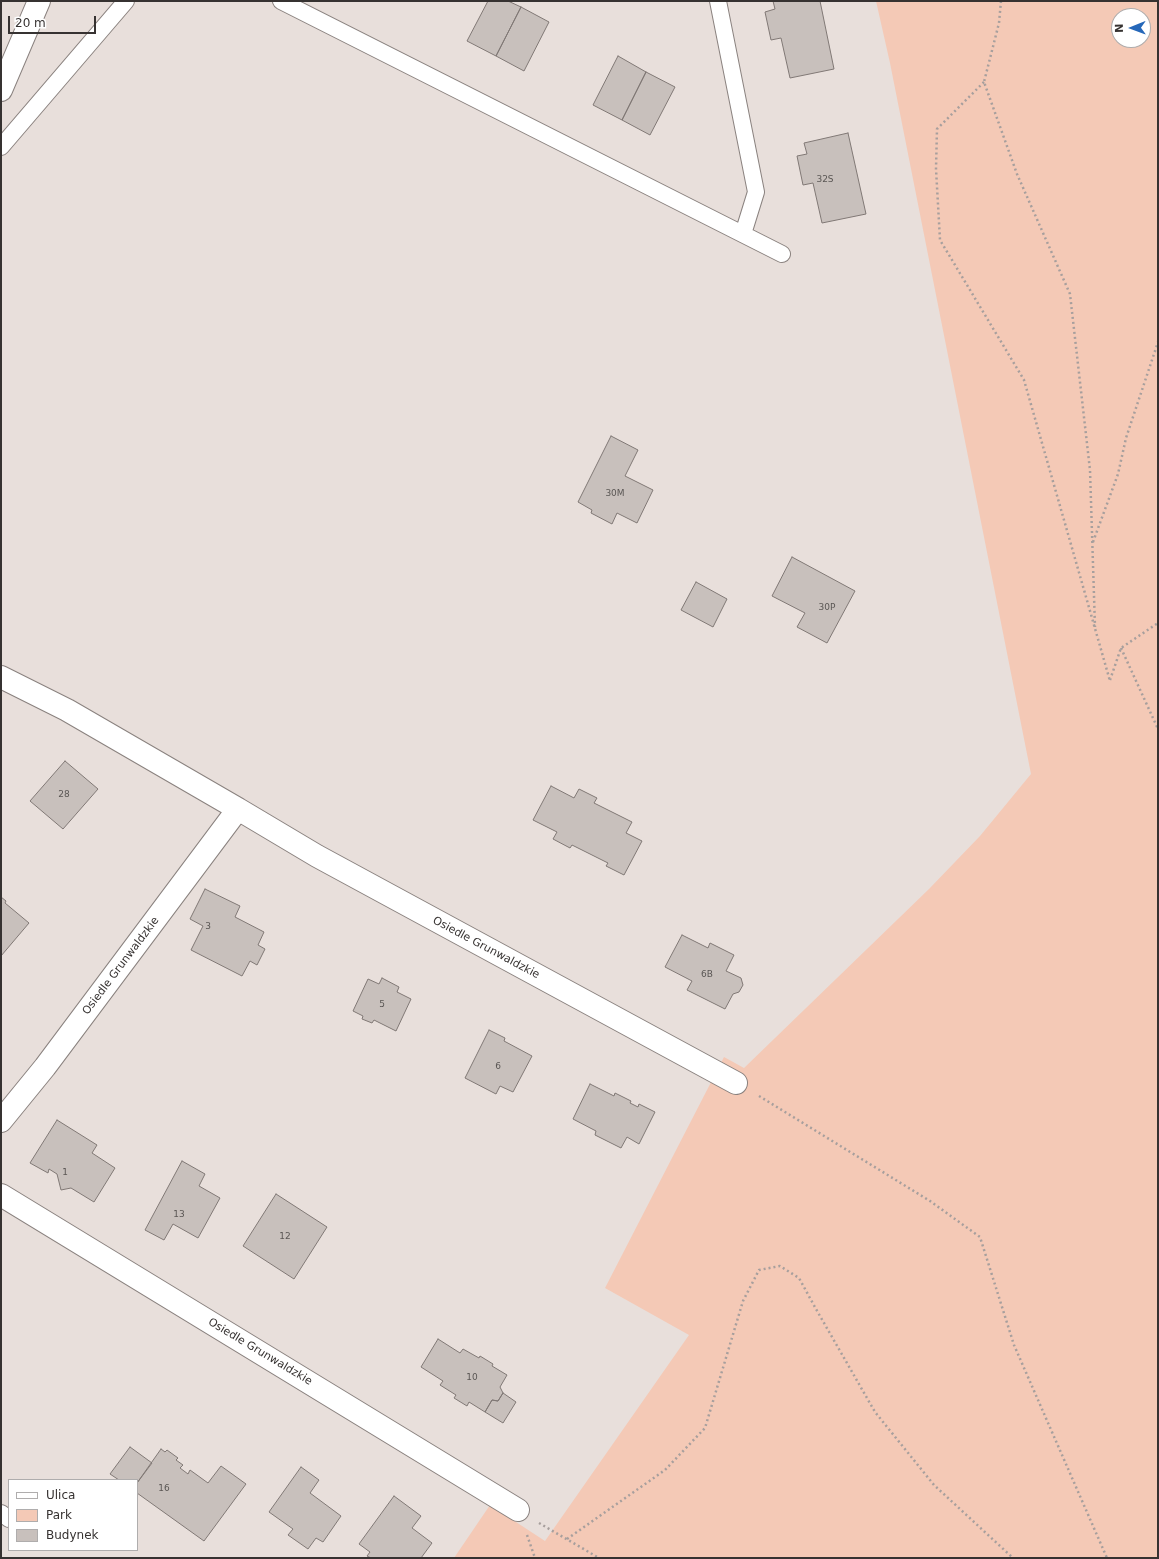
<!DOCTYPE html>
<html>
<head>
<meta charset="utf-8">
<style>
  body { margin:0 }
  #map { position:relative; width:1159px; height:1559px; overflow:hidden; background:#e8dfdb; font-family:"DejaVu Sans",sans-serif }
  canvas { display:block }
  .frame { position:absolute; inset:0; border:2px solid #363231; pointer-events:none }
  .legend { position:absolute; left:8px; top:1479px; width:130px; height:72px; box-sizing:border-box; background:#fff; border:1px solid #afadad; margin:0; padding:5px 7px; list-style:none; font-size:12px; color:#363231 }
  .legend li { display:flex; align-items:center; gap:8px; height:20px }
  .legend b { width:20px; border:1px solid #afadad }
  .north { position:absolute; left:1111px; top:8px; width:40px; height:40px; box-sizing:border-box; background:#fff; border:1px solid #afadad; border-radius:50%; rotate:269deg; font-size:11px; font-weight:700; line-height:16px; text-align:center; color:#363231 }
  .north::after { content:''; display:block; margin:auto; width:14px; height:18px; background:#2668b9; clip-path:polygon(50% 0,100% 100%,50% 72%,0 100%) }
  .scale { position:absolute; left:8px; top:16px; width:88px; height:18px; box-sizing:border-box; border:2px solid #363231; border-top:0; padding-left:5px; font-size:12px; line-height:14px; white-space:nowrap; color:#363231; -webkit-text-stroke:3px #fff; paint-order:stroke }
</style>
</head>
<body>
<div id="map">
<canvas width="1159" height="1559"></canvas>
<div class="frame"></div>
<ul class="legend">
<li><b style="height:5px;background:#fff"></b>Ulica</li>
<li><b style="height:11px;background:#f4c9b6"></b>Park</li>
<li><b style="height:11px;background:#c8c0bc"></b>Budynek</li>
</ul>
<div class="north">N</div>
<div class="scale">20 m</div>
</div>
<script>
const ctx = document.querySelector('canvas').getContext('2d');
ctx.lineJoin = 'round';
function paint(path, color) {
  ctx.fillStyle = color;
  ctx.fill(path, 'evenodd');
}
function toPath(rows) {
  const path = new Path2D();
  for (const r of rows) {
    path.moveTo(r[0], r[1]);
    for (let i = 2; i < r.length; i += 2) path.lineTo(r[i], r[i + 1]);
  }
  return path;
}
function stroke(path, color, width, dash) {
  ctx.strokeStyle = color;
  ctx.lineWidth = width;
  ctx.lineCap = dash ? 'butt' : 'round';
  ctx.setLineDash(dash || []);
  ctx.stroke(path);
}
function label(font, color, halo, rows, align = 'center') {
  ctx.font = font + ' "DejaVu Sans",sans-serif';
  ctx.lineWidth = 3;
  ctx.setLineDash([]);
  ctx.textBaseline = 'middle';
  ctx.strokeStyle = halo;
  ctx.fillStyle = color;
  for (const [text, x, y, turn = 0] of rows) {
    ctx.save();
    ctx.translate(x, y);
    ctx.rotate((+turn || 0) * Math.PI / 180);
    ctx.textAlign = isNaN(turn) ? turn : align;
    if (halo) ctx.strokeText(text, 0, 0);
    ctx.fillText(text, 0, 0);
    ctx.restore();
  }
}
const green = toPath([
  [876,1,1158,1,1158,1558,454,1558,490,1505,545,1541,689,1335,605,1288,724,1057,744,1068,929,889,980,836,1031,774,890,63],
  [1119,16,1143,16,1143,40,1119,40]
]);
const building = toPath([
  [488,1,508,1,521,7,496,56,467,41,488,1],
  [773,1,820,1,834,69,790,78,781,38,771,40,765,12,775,9,773,1],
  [521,7,549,22,524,71,496,56,521,7],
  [618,56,646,72,622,120,593,105,618,56],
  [646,72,675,87,650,135,622,120,646,72],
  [848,133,866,214,822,223,813,183,803,185,797,156,807,154,804,143,848,133],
  [611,436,638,450,625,476,653,490,637,523,617,513,612,524,591,513,592,510,578,502,611,436],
  [792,557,855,591,827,643,797,627,805,613,772,596,792,557],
  [696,582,727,599,713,627,681,610,696,582],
  [65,761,98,789,63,829,30,801,65,761],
  [551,786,574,798,579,789,597,798,594,803,632,822,626,833,642,841,624,875,606,866,608,863,572,845,570,848,553,839,557,832,533,820,551,786],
  [205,889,240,906,235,917,264,932,258,945,265,949,257,965,250,961,242,976,191,950,203,926,190,919,205,889],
  [1,897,6,901,5,903,29,923,1,956,1,897],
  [682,935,708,948,710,943,734,955,726,971,741,978,743,985,739,992,733,994,725,1009,687,990,692,981,665,967,682,935],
  [382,978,399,987,397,992,411,999,396,1031,374,1020,372,1023,362,1019,363,1016,353,1011,368,979,379,984,382,978],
  [489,1030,505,1038,504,1041,532,1056,513,1092,500,1086,496,1094,465,1078,489,1030],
  [590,1084,614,1096,615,1093,631,1101,630,1103,638,1107,639,1104,655,1112,639,1144,627,1137,621,1148,595,1135,596,1131,573,1119,590,1084],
  [57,1120,97,1145,92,1153,115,1168,94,1202,71,1188,61,1190,57,1174,49,1169,48,1173,30,1163,57,1120],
  [182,1161,205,1174,199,1186,220,1198,198,1238,173,1224,164,1240,145,1230,182,1161],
  [276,1194,327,1227,294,1279,243,1246,276,1194],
  [438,1339,460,1353,463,1349,479,1358,480,1356,493,1364,492,1366,507,1375,500,1387,503,1393,498,1401,492,1400,485,1412,469,1402,467,1406,454,1398,456,1395,440,1385,443,1381,421,1367,438,1339],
  [503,1393,516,1402,503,1423,485,1412,492,1400,498,1401,503,1393],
  [130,1447,152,1463,137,1483,137,1480,119,1480,110,1474,130,1447],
  [161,1449,165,1452,167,1450,178,1458,176,1460,183,1465,180,1468,188,1474,190,1470,208,1483,221,1466,246,1484,204,1541,137,1493,137,1483,161,1449],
  [301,1467,319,1480,310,1493,341,1516,323,1542,316,1538,308,1549,288,1535,293,1529,269,1512,301,1467],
  [394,1496,421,1516,412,1528,432,1543,421,1558,371,1558,367,1556,370,1552,359,1544,394,1496]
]);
const path = toPath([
  [1001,1,999,23,984,82,1017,174,1070,294,1090,470,1095,627],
  [984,82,937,129,936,169,940,240,1024,380,1110,681],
  [1093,542,1118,474,1126,438,1158,342],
  [1121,648,1158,729],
  [1110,680,1121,648,1158,623],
  [759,1096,930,1201,980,1237,1014,1345,1107,1558],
  [539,1523,599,1558],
  [527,1535,535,1558],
  [567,1539,665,1470,705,1428,743,1301,759,1270,780,1266,799,1278,816,1309,875,1412,934,1485,1013,1558]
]);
const service = toPath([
  [281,1,782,254],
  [718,1,756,192,743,234],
  [1,147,126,1],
  [1,1513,9,1519]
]);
const minor = toPath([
  [1,90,39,1],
  [1,677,67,710,238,809],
  [1,1121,45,1067,238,809,317,856,736,1083],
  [1,1195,518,1510]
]);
const numberNames = [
  ["32S",825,180],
  ["30M",615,494],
  ["30P",827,608],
  ["28",64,795],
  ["3",208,927],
  ["6B",707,975],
  ["5",382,1005],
  ["6",498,1067],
  ["1",65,1173],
  ["13",179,1215],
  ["12",285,1237],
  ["10",472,1378],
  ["16",164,1489]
];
const streetNames = [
  ["Osiedle Grunwaldzkie",486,948,28],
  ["Osiedle Grunwaldzkie",121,966,-53],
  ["Osiedle Grunwaldzkie",260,1352,31]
];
paint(green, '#f4c9b6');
paint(building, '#c8c0bc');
stroke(building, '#807875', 1);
stroke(service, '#8a827f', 18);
stroke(minor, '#8a827f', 24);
stroke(path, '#a79f9d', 2.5, [2, 3]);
stroke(service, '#fff', 16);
stroke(minor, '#fff', 22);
label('9px', '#5a5654', null, numberNames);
label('11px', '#363231', '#fff', streetNames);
</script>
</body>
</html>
